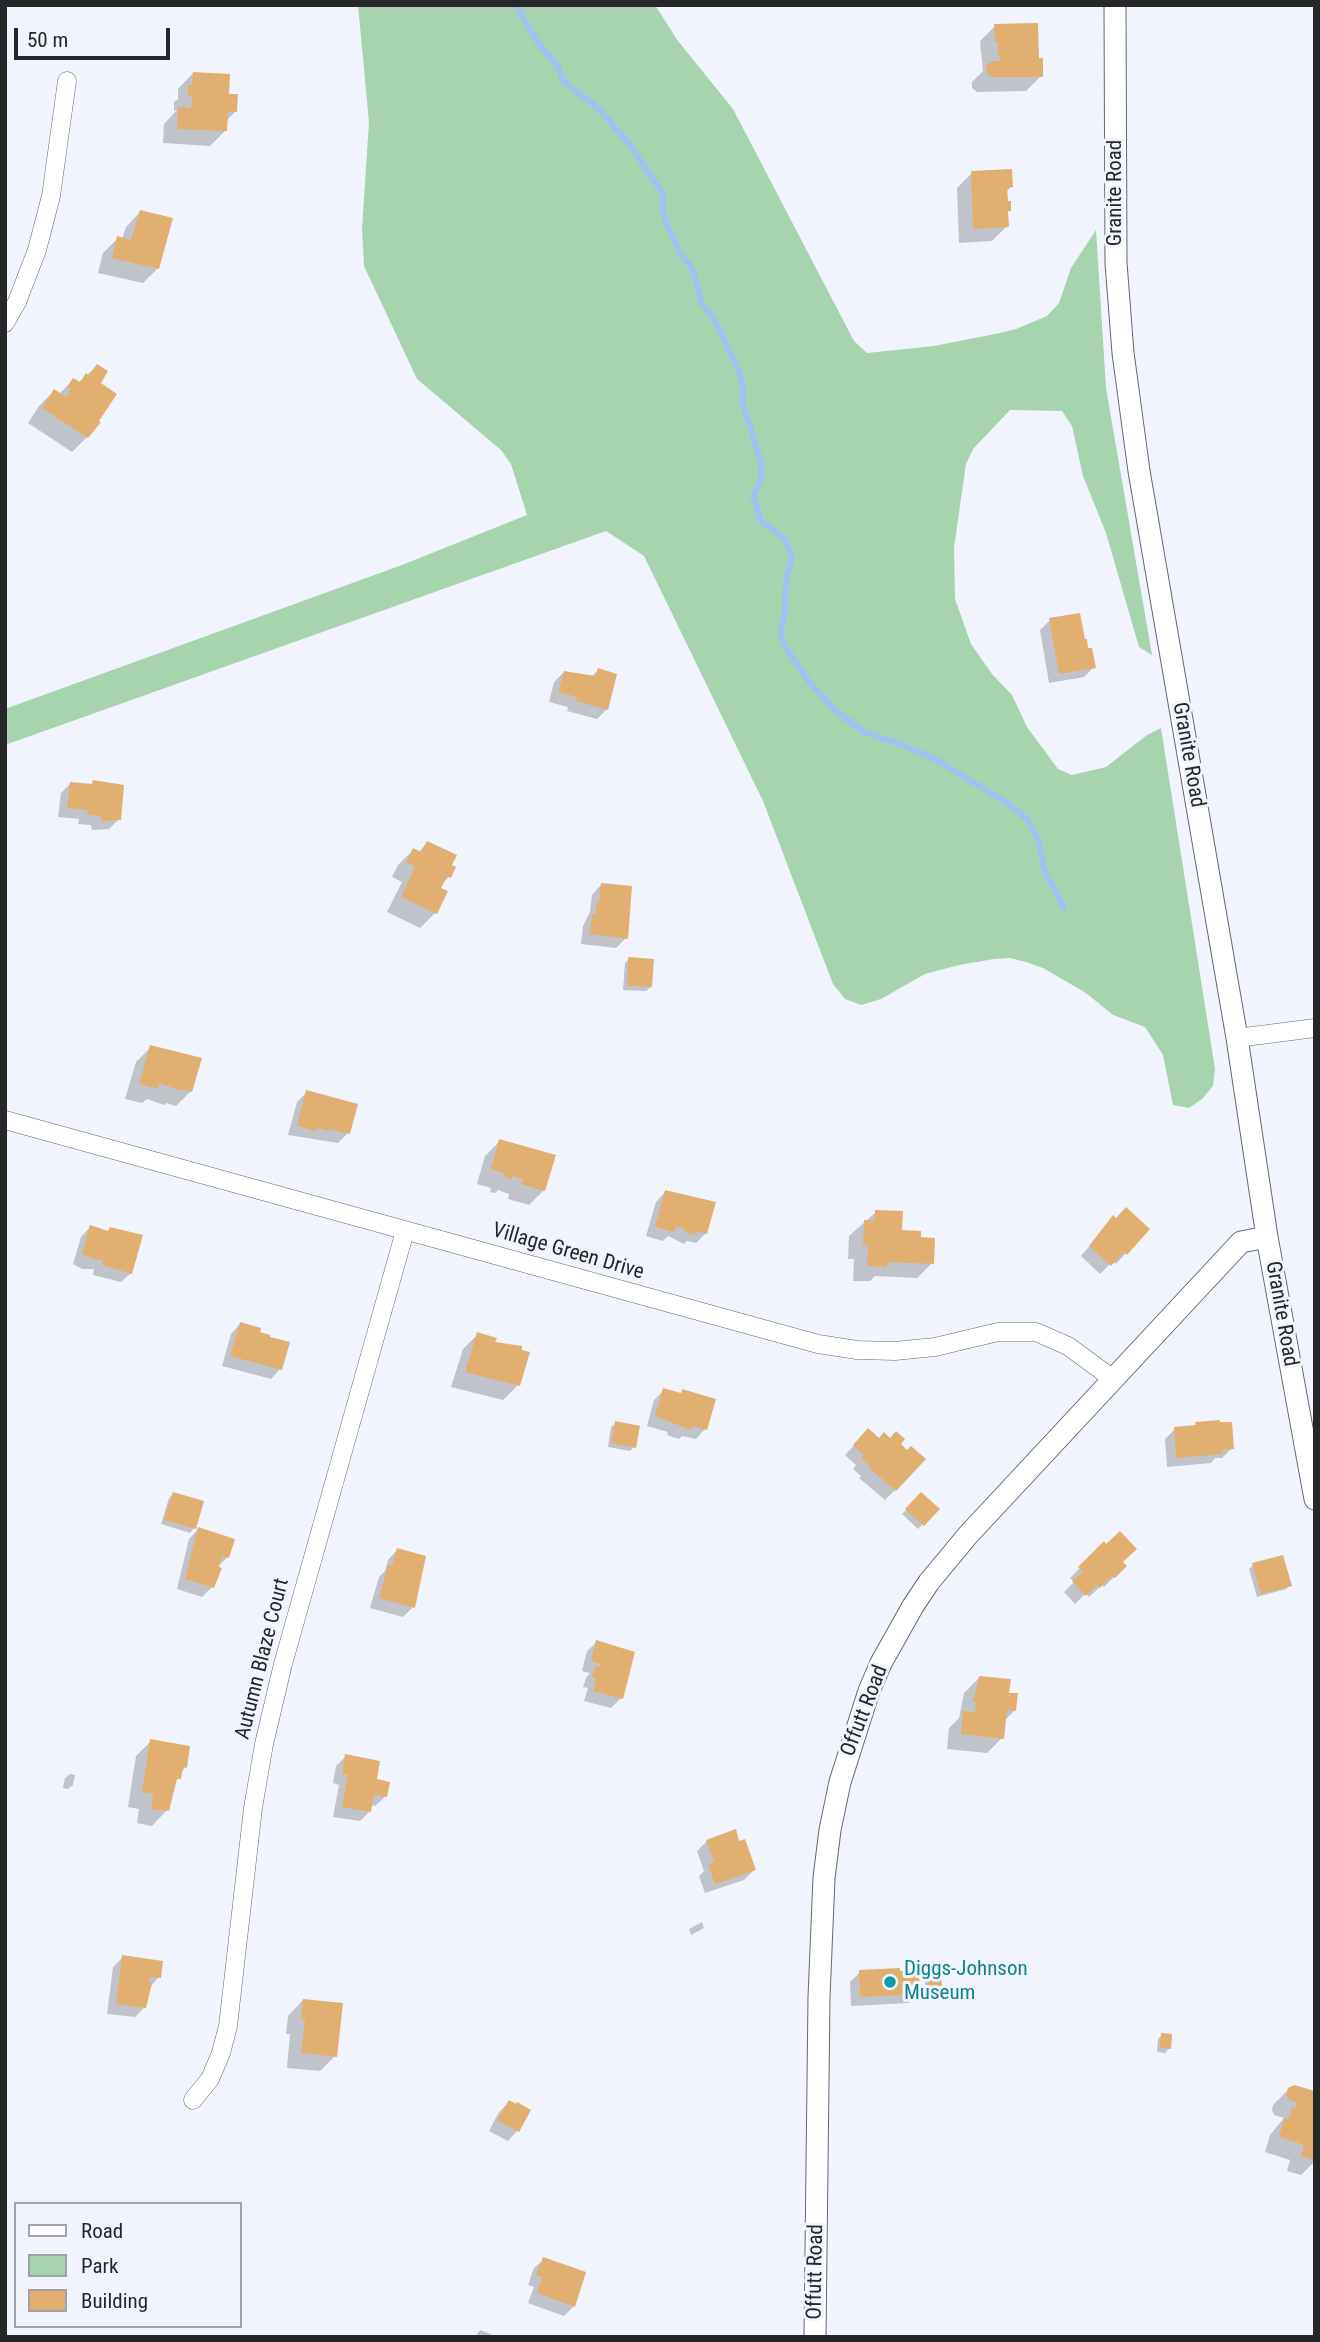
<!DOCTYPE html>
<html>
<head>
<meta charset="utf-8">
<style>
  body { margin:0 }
  #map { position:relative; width:1320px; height:2342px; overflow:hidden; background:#f1f4fc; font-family:"Roboto Condensed",sans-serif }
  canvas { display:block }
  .frame { position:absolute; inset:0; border:7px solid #252729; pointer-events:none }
  .legend { position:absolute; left:14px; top:2202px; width:228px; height:126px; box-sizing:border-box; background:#f1f4fc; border:2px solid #9fa2a8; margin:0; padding:9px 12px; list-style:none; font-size:21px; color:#252729 }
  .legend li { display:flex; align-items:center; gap:14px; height:35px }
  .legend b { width:35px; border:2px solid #9fa2a8 }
  .scale { position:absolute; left:14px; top:28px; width:156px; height:32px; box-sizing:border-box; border:4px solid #252729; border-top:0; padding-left:9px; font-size:21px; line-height:24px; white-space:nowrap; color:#252729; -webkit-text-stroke:5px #f1f4fc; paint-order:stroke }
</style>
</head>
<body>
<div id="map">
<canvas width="1320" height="2342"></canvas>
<div class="frame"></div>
<ul class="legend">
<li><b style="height:9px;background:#fff"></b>Road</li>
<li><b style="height:19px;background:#a7d4ae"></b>Park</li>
<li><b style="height:19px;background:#e1af70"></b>Building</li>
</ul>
<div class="scale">50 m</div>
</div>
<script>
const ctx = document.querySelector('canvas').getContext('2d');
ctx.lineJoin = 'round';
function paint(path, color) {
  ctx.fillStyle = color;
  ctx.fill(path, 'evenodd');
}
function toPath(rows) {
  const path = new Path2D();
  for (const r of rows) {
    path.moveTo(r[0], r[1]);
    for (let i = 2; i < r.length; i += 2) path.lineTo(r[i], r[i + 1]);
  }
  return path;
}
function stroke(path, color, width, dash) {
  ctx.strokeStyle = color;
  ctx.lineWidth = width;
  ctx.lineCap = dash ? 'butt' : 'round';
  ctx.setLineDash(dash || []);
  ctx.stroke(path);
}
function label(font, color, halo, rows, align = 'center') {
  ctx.font = font + ' "Roboto Condensed",sans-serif';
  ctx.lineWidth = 6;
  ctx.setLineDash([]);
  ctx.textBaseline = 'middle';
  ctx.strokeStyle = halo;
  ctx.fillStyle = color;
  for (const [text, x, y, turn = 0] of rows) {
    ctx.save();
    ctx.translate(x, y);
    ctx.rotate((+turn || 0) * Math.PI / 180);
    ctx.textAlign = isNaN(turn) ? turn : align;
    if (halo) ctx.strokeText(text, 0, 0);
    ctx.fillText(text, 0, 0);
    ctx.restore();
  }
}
const green = toPath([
  [358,5,655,5,678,41,733,109,854,341,867,353,934,346,1000,333,1016,329,1047,316,1059,303,1071,268,1096,230,1106,388,1152,655,1139,647,1106,533,1083,476,1072,426,1062,411,1010,410,973,449,966,464,954,548,955,599,971,644,992,674,1012,695,1027,727,1058,769,1072,775,1106,767,1147,735,1161,728,1215,1069,1213,1086,1202,1099,1189,1108,1173,1105,1163,1055,1145,1027,1113,1015,1086,993,1043,968,1026,962,1010,958,994,959,959,965,925,974,881,999,861,1005,845,999,833,984,763,801,644,556,606,531,5,745,5,709,402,565,527,515,511,464,501,450,417,379,364,266,362,229,369,122]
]);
const shadow = toPath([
  [995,26,1038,59,1041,76,1026,91,977,92,972,88,972,82,983,71,980,41],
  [193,73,227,96,235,112,226,121,225,131,210,146,163,143,164,124,177,110,174,111,174,102,178,99,178,89],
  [972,173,1011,187,1006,192,1009,210,1006,213,1007,226,992,241,959,243,957,188],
  [141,211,158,268,143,283,98,273,103,253,118,238,122,239,126,227],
  [97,366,98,384,87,437,72,452,28,423,39,406,54,391,59,394,73,380,78,383],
  [1050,620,1083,641,1094,667,1084,677,1049,683,1040,630],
  [598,670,607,709,597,719,567,711,568,707,549,702,554,682,564,672,591,677],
  [93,782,119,819,109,829,92,830,91,825,78,824,79,819,58,817,61,793,71,783,90,785],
  [427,843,449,866,449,877,441,885,435,913,420,928,387,912,402,882,392,877,398,865,413,850,418,853],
  [601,885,626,938,616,948,581,944,583,926,590,912,592,895],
  [629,959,651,987,646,991,623,990,625,963],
  [151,1047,191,1091,176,1106,166,1103,164,1105,147,1099,142,1103,125,1099,136,1062],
  [307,1092,348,1133,338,1143,288,1135,297,1102],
  [500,1141,544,1190,529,1205,508,1199,509,1194,498,1190,495,1193,490,1192,491,1188,477,1184,485,1156],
  [665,1192,706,1233,696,1243,687,1241,684,1244,668,1236,663,1241,646,1236,656,1202],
  [876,1212,901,1232,919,1239,932,1263,917,1278,875,1276,870,1281,853,1281,854,1259,848,1259,849,1236],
  [1113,1218,1148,1229,1116,1264,1113,1261,1100,1274,1081,1256],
  [90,1227,107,1232,110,1229,131,1273,121,1282,93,1275,94,1269,82,1269,73,1264,81,1237],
  [240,1324,268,1338,280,1369,271,1379,222,1366,231,1334],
  [478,1334,493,1343,518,1385,503,1400,451,1387,463,1349],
  [664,1390,679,1395,683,1391,705,1429,696,1439,682,1436,679,1439,667,1435,668,1432,647,1426,654,1400],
  [616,1423,634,1447,630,1451,608,1447,611,1427],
  [1196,1424,1232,1448,1222,1458,1215,1458,1211,1463,1167,1467,1165,1439,1175,1429,1193,1427],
  [859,1440,879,1440,898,1444,895,1490,885,1500,859,1478,861,1476,853,1469,856,1465,845,1455],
  [173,1494,194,1528,190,1533,161,1524,169,1498],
  [921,1494,937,1509,918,1529,902,1514],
  [198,1529,228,1557,216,1568,212,1587,202,1597,177,1589,189,1539],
  [1104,1544,1125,1566,1104,1587,1102,1585,1089,1597,1086,1593,1075,1604,1064,1592,1074,1582,1070,1578],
  [397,1550,413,1607,403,1617,370,1608,379,1577,385,1571,388,1560],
  [1253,1565,1290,1585,1286,1589,1257,1597,1249,1569],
  [597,1642,621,1698,611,1708,584,1701,588,1688,583,1687,586,1678,590,1673,582,1671,587,1651],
  [980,1677,1007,1694,1014,1711,1004,1721,1002,1738,987,1753,947,1749,949,1728,959,1718,964,1693],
  [151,1741,185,1767,174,1784,167,1810,152,1826,137,1823,139,1809,128,1807,136,1756],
  [346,1756,375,1781,385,1797,375,1806,371,1805,369,1812,360,1821,333,1817,339,1785,333,1783,336,1766],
  [70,1774,75,1775,73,1785,68,1789,63,1788,65,1778],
  [707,1841,738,1843,754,1870,744,1880,705,1893,699,1876,704,1871,697,1851],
  [702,1922,704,1928,691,1935,689,1929],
  [123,1957,159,1977,149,1988,145,2007,135,2017,107,2014,113,1967],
  [860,1972,919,1993,909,2003,851,2006,850,1982],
  [929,1977,940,1986,935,1990,925,1991,925,1982],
  [303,2000,335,2056,320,2071,287,2068,290,2034,286,2034,288,2016],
  [1162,2035,1169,2048,1165,2053,1157,2052,1158,2039],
  [1289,2089,1315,2093,1315,2161,1301,2175,1287,2171,1290,2160,1265,2152,1270,2135,1284,2118,1274,2115,1272,2110,1273,2105],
  [509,2102,529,2110,517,2131,508,2141,489,2131,499,2112],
  [544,2259,574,2306,564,2316,528,2303,534,2287,528,2285,534,2268],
  [480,2330,498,2337,475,2337]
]);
const stream = toPath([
  [516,5,538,43,557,65,564,82,598,108,630,145,663,194,663,212,669,229,680,253,692,268,702,303,717,324,742,379,743,405,761,462,762,479,753,496,761,521,785,539,792,557,786,580,785,613,780,631,785,646,809,682,836,711,864,732,903,745,935,759,1007,803,1026,818,1039,841,1044,870,1064,908]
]);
const building = toPath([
  [1038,23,1039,58,1043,58,1043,77,992,77,987,73,986,65,993,61,1001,61,1000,55,998,55,998,42,995,42,994,24],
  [193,72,230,74,229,94,238,94,237,112,228,112,227,131,177,129,178,107,191,108,192,96,188,96,188,85,192,85],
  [1012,169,1013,187,1007,188,1008,201,1011,201,1011,211,1008,211,1009,227,973,229,971,171],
  [140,210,173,218,159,269,112,258,117,236,131,240],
  [97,364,108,371,101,383,117,394,99,421,101,422,88,438,42,408,54,389,66,397,71,389,67,387,73,378,80,382,86,373,89,375],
  [1080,613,1085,639,1087,639,1088,648,1092,648,1096,668,1059,674,1049,618],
  [598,668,617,674,608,710,576,701,577,697,558,692,564,671,595,676],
  [93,780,124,785,121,820,102,821,100,816,87,815,88,810,67,808,70,782,92,784],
  [427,841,457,855,452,865,456,867,451,878,447,876,441,888,448,891,437,914,401,897,415,867,406,862,413,848,421,852],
  [601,883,632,886,628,939,590,934,592,914,596,915,596,903,599,903],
  [628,957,654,959,652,987,627,986],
  [150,1045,202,1058,192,1092,182,1089,181,1091,159,1083,159,1089,139,1084],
  [306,1090,358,1104,350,1134,329,1129,329,1131,317,1128,316,1131,297,1126],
  [499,1139,556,1155,545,1191,521,1184,523,1179,512,1176,512,1179,504,1177,505,1174,491,1169],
  [665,1190,716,1202,707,1234,696,1231,695,1235,684,1232,685,1228,676,1226,674,1232,655,1227],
  [1126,1207,1150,1229,1127,1255,1124,1252,1111,1266,1089,1246,1113,1215,1116,1218],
  [875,1210,903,1211,902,1230,921,1231,921,1237,935,1238,934,1264,887,1262,887,1267,867,1266,868,1245,863,1245,864,1220,875,1220],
  [90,1225,108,1231,110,1227,143,1235,132,1274,102,1265,103,1260,93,1259,82,1254],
  [240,1322,261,1328,260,1332,270,1335,270,1337,290,1342,282,1370,230,1356],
  [477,1332,497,1338,495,1342,522,1346,522,1350,530,1352,520,1386,465,1372],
  [663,1388,681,1393,682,1389,716,1399,707,1430,692,1426,691,1430,655,1416],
  [1220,1420,1220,1422,1232,1422,1234,1449,1222,1450,1223,1454,1176,1458,1174,1427,1196,1425,1195,1422],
  [615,1421,640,1426,636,1448,611,1443],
  [868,1428,879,1438,884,1432,890,1438,896,1431,905,1439,901,1444,907,1450,911,1446,926,1459,896,1491,868,1467,869,1466,861,1458,864,1455,853,1445],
  [173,1492,204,1501,196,1529,164,1520],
  [921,1492,940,1509,924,1526,905,1509],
  [198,1527,235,1539,229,1558,222,1556,219,1567,222,1568,214,1588,185,1579],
  [1120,1531,1137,1549,1123,1562,1127,1566,1115,1578,1112,1576,1100,1588,1097,1585,1086,1596,1072,1581,1083,1571,1078,1567,1104,1541,1106,1544],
  [397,1548,426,1556,415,1608,379,1598,388,1565,392,1566],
  [1283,1555,1292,1586,1261,1594,1252,1563],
  [596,1640,635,1652,623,1699,593,1691,596,1678,592,1677,595,1666,600,1667,601,1664,591,1661],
  [979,1676,1011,1679,1009,1693,1018,1693,1016,1711,1007,1710,1004,1739,961,1734,963,1711,975,1712,976,1702,973,1702],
  [150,1739,190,1746,187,1768,183,1767,181,1779,177,1779,169,1811,151,1809,153,1794,142,1792],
  [345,1754,380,1761,377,1779,390,1782,387,1797,374,1795,371,1812,342,1807,348,1775,342,1774],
  [736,1829,739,1841,745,1839,756,1870,715,1884,708,1865,714,1862,706,1840],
  [122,1955,163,1961,161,1978,150,1977,149,1983,152,1983,146,2008,116,2004],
  [900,1968,900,1971,919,1970,920,1994,860,1997,859,1970],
  [941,1975,942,1986,929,1987,928,1976],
  [303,1999,343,2003,337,2057,301,2053,305,2020,301,2019],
  [1161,2033,1172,2034,1171,2049,1160,2048],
  [1294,2085,1315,2091,1315,2160,1301,2156,1304,2145,1279,2137,1284,2118,1289,2119,1292,2107,1296,2108,1297,2102,1289,2100,1286,2094,1288,2088],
  [509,2100,516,2104,517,2102,531,2110,519,2132,497,2120],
  [543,2257,586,2272,575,2307,537,2293,542,2277,536,2275]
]);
const minor = toPath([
  [5,323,17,302,37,250,51,196,67,81],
  [1237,1038,1315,1028],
  [5,1120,818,1344,857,1350,895,1351,935,1347,998,1332,1036,1332,1068,1346,1113,1379],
  [193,2100,210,2079,221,2053,228,2026,253,1808,264,1744,283,1664,405,1231]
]);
const tertiary = toPath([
  [1115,5,1116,263,1123,353,1139,471,1237,1038,1267,1237,1315,1499],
  [815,2337,819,1997,824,1878,830,1830,840,1782,869,1691,881,1663,913,1606,929,1582,968,1535,1241,1242,1267,1237]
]);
const markers = [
  [890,1982,7,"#0f9aa8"]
];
const streetNames = [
  ["Granite Road",1116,193,-90],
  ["Granite Road",1188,755,80],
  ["Village Green Drive",568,1252,16],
  ["Granite Road",1281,1314,80],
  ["Autumn Blaze Court",263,1659,-76],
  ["Offutt Road",865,1711,-69],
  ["Offutt Road",816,2272,-89]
];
const cultureNames = [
  ["Diggs-Johnson",904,1970],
  ["Museum",904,1994]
];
paint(green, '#a7d4ae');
paint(shadow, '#0003');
stroke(stream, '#9fc2f3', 6);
paint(building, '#e1af70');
stroke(minor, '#65686f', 19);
stroke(tertiary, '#65686f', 23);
stroke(minor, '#fff', 18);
stroke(tertiary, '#fff', 21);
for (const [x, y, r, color] of markers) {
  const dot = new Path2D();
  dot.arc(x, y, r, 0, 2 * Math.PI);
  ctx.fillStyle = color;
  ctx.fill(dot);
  stroke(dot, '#f1f4fc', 2.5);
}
label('21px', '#252729', '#f1f4fc', streetNames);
label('21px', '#0d838f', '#f1f4fc', cultureNames, 'left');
</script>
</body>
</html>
